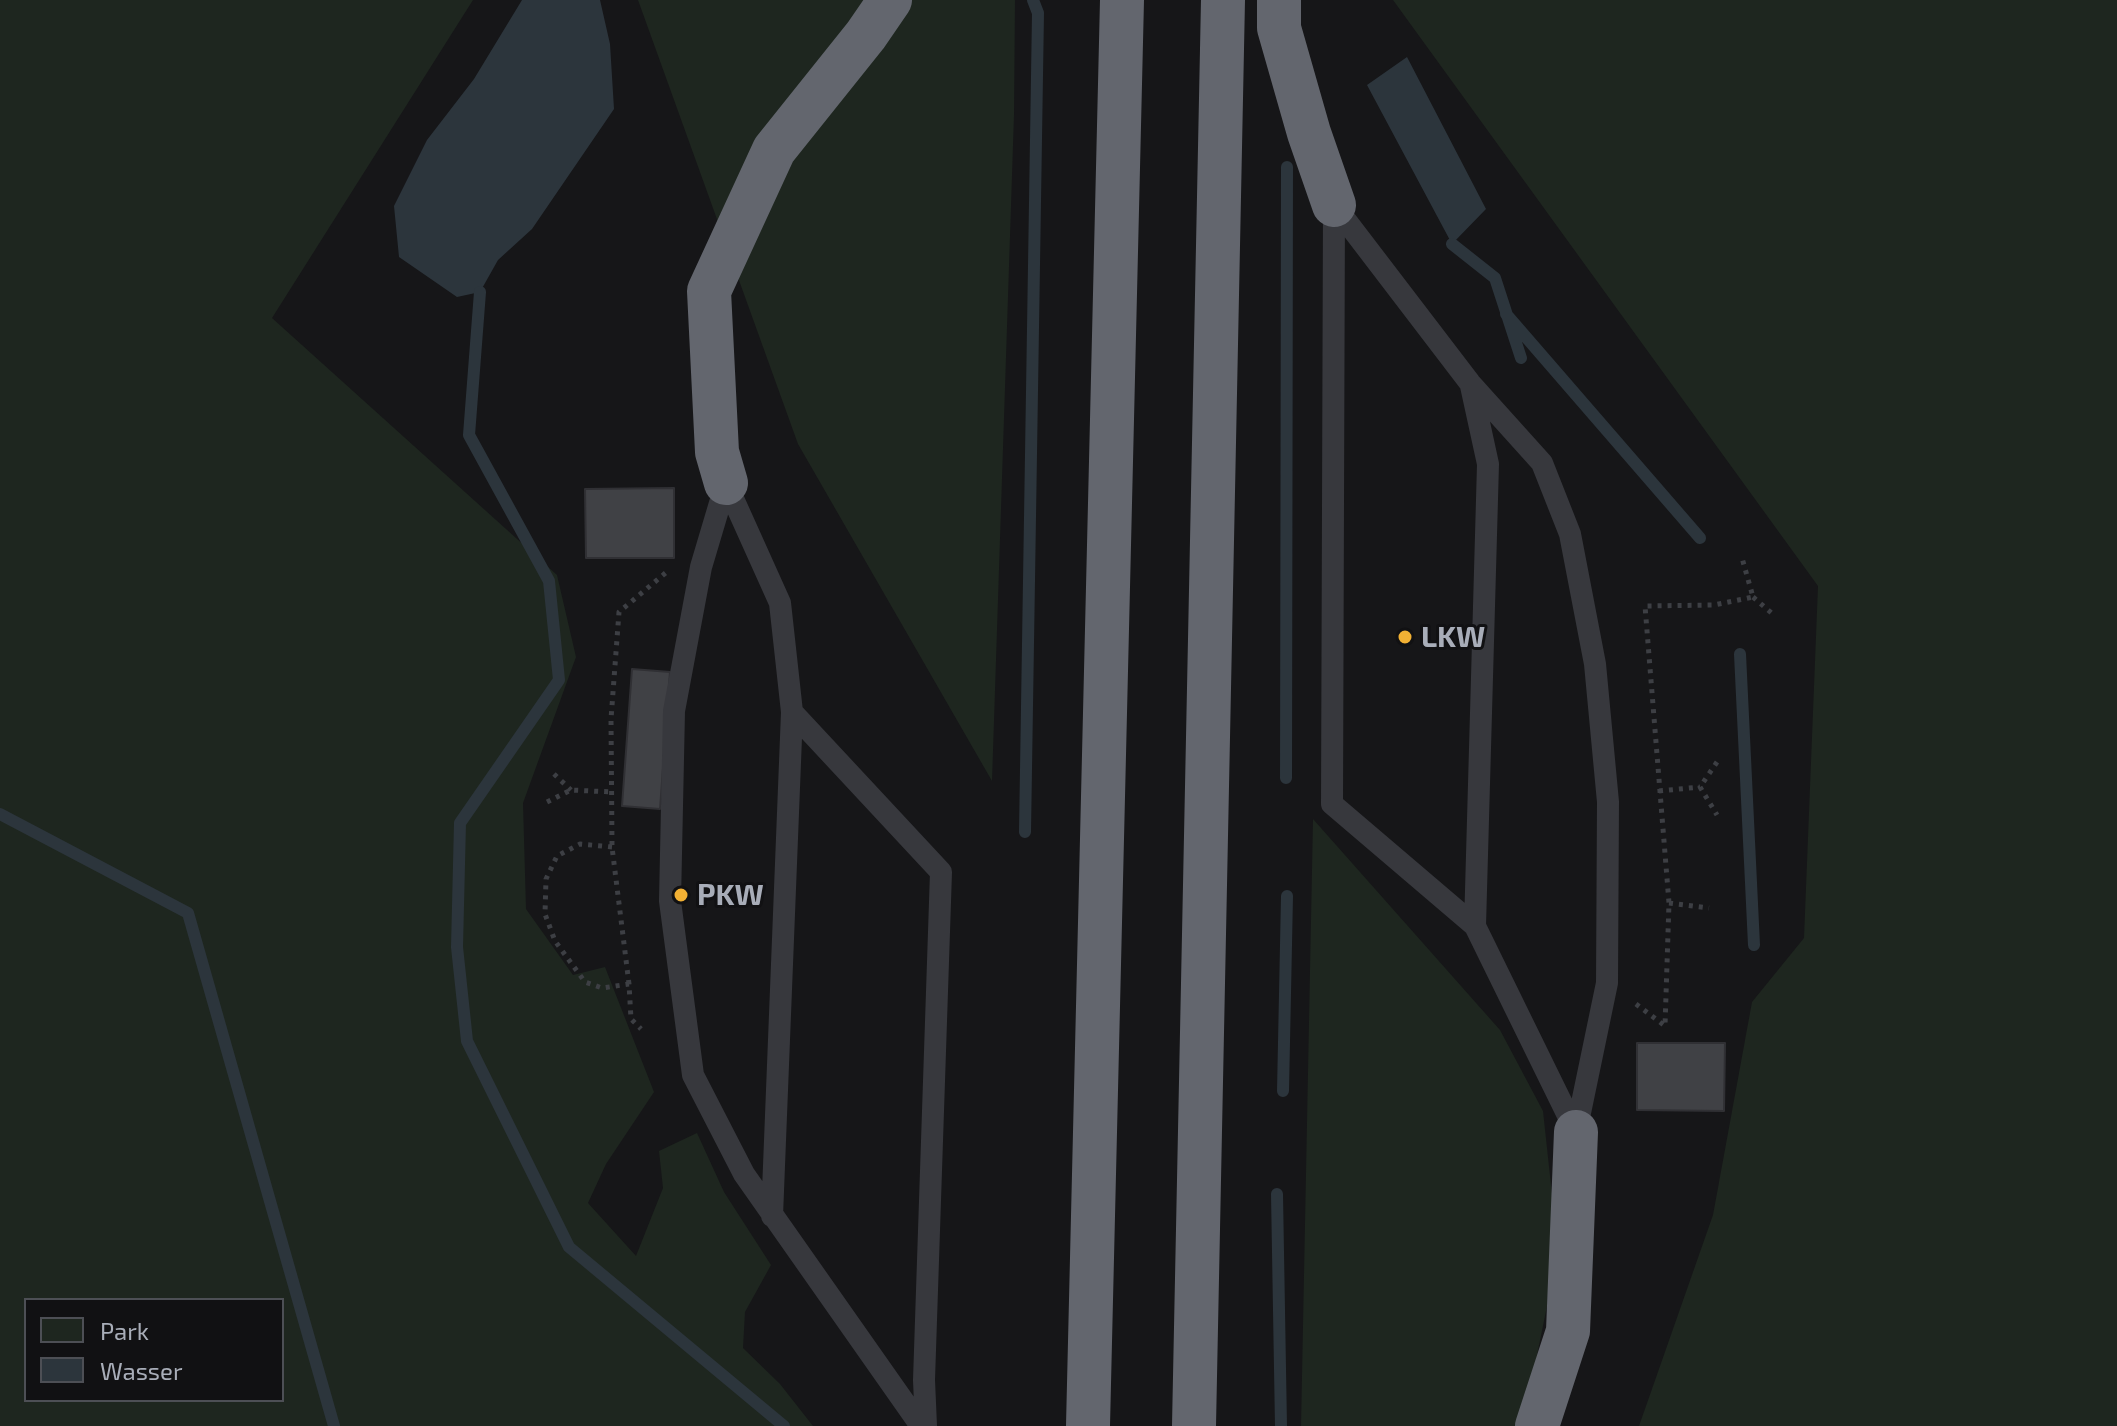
<!DOCTYPE html>
<html>
<head>
<meta charset="utf-8">
<style>
  body { margin:0 }
  #map { position:relative; width:2117px; height:1426px; overflow:hidden; background:#161618; font-family:"Exo 2",sans-serif }
  canvas { display:block }
  .legend { position:absolute; left:24px; top:1298px; width:260px; height:104px; box-sizing:border-box; background:#111113; border:2px solid #4d4f55; margin:0; padding:10px 14px; list-style:none; font-size:24px; color:#a8adb8 }
  .legend li { display:flex; align-items:center; gap:16px; height:40px }
  .legend b { width:40px; border:2px solid #4d4f55 }
</style>
</head>
<body>
<div id="map">
<canvas width="2117" height="1426"></canvas>
<ul class="legend">
<li><b style="height:22px;background:#1e261f"></b>Park</li>
<li><b style="height:22px;background:#2c353c"></b>Wasser</li>
</ul>
</div>
<script>
const ctx = document.querySelector('canvas').getContext('2d');
ctx.lineJoin = 'round';
function paint(path, color) {
  ctx.fillStyle = color;
  ctx.fill(path, 'evenodd');
}
function toPath(rows) {
  const path = new Path2D();
  for (const r of rows) {
    path.moveTo(r[0], r[1]);
    for (let i = 2; i < r.length; i += 2) path.lineTo(r[i], r[i + 1]);
  }
  return path;
}
function stroke(path, color, width, dash) {
  ctx.strokeStyle = color;
  ctx.lineWidth = width;
  ctx.lineCap = dash ? 'butt' : 'round';
  ctx.setLineDash(dash || []);
  ctx.stroke(path);
}
function label(font, color, halo, rows, align = 'center') {
  ctx.font = font + ' "Exo 2",sans-serif';
  ctx.lineWidth = 6;
  ctx.setLineDash([]);
  ctx.textBaseline = 'middle';
  ctx.strokeStyle = halo;
  ctx.fillStyle = color;
  for (const [text, x, y, turn = 0] of rows) {
    ctx.save();
    ctx.translate(x, y);
    ctx.rotate((+turn || 0) * Math.PI / 180);
    ctx.textAlign = isNaN(turn) ? turn : align;
    if (halo) ctx.strokeText(text, 0, 0);
    ctx.fillText(text, 0, 0);
    ctx.restore();
  }
}
const green = toPath([
  [0,0,473,0,272,318,557,575,576,657,523,803,526,909,573,975,605,967,654,1092,606,1164,588,1203,636,1256,663,1188,659,1151,697,1133,724,1192,771,1265,745,1312,743,1348,780,1384,813,1426,0,1426],
  [26,1300,282,1300,282,1400,26,1400],
  [638,0,1015,0,1014,115,992,781,798,444],
  [1393,0,2117,0,2117,1426,1639,1426,1713,1215,1752,1002,1804,938,1818,586],
  [1313,819,1500,1030,1543,1111,1555,1222,1547,1306,1534,1370,1518,1426,1301,1426]
]);
const water = toPath([
  [522,0,600,0,610,44,614,109,532,229,498,260,480,292,457,297,399,257,394,206,427,140,474,79],
  [1407,57,1486,209,1452,244,1367,85]
]);
const stream = toPath([
  [1452,244,1495,278,1521,358],
  [480,292,469,435,549,581,559,680,460,823,457,947,467,1041,569,1247,784,1426],
  [1506,314,1700,538],
  [1740,654,1754,945],
  [1286,778,1287,167],
  [0,814,188,913,334,1426],
  [1025,832,1038,13,1033,0],
  [1283,1091,1287,896],
  [1277,1194,1281,1426]
]);
const building = toPath([
  [674,488,674,558,586,558,585,489,674,488],
  [632,669,670,672,660,809,622,806,632,669],
  [1637,1043,1725,1043,1724,1111,1637,1110,1637,1043]
]);
const path = toPath([
  [1753,597,1775,616],
  [1717,762,1700,787,1717,815],
  [554,774,571,790],
  [1659,791,1700,787],
  [547,802,571,790,612,792],
  [612,847,580,844,557,856,546,879,545,914,555,941,585,982,602,988,629,984,631,1019,641,1029],
  [1669,903,1709,908],
  [629,984,612,847,611,719,619,612,669,570],
  [1636,1004,1665,1026,1669,903,1645,606,1714,605,1753,597,1742,558]
]);
const lane = toPath([
  [1334,205,1470,383,1542,463,1570,534,1595,664,1608,802,1607,983,1576,1132],
  [1334,205,1332,804,1475,926],
  [1471,386,1488,464,1475,926,1576,1132],
  [726,483,701,567,674,711,670,901,693,1075,744,1174,921,1426],
  [726,483,780,603,792,712,772,1216],
  [792,712,941,872,924,1380,926,1426]
]);
const highway = toPath([
  [1279,0,1279,28,1309,133,1334,205],
  [726,483,717,452,709,291,774,150,866,35,890,0],
  [1088,1426,1122,0],
  [1194,1426,1223,0],
  [1537,1426,1568,1331,1576,1132]
]);
const markers = [
  [1405,637,8,"#f2b134"],
  [681,895,8,"#f2b134"]
];
const poiNames = [
  ["LKW",1421,637],
  ["PKW",697,895]
];
paint(green, '#1e261f');
paint(water, '#2c353c');
stroke(stream, '#2c353c', 12);
paint(building, '#404145');
stroke(building, '#303034', 2);
stroke(path, '#3d3f44', 5, [4, 6]);
stroke(lane, '#37383d', 22);
stroke(highway, '#63666e', 44);
for (const [x, y, r, color] of markers) {
  const dot = new Path2D();
  dot.arc(x, y, r, 0, 2 * Math.PI);
  ctx.fillStyle = color;
  ctx.fill(dot);
  stroke(dot, '#111113', 3);
}
label('bold 30px', '#a8adb8', '#111113', poiNames, 'left');
</script>
</body>
</html>
